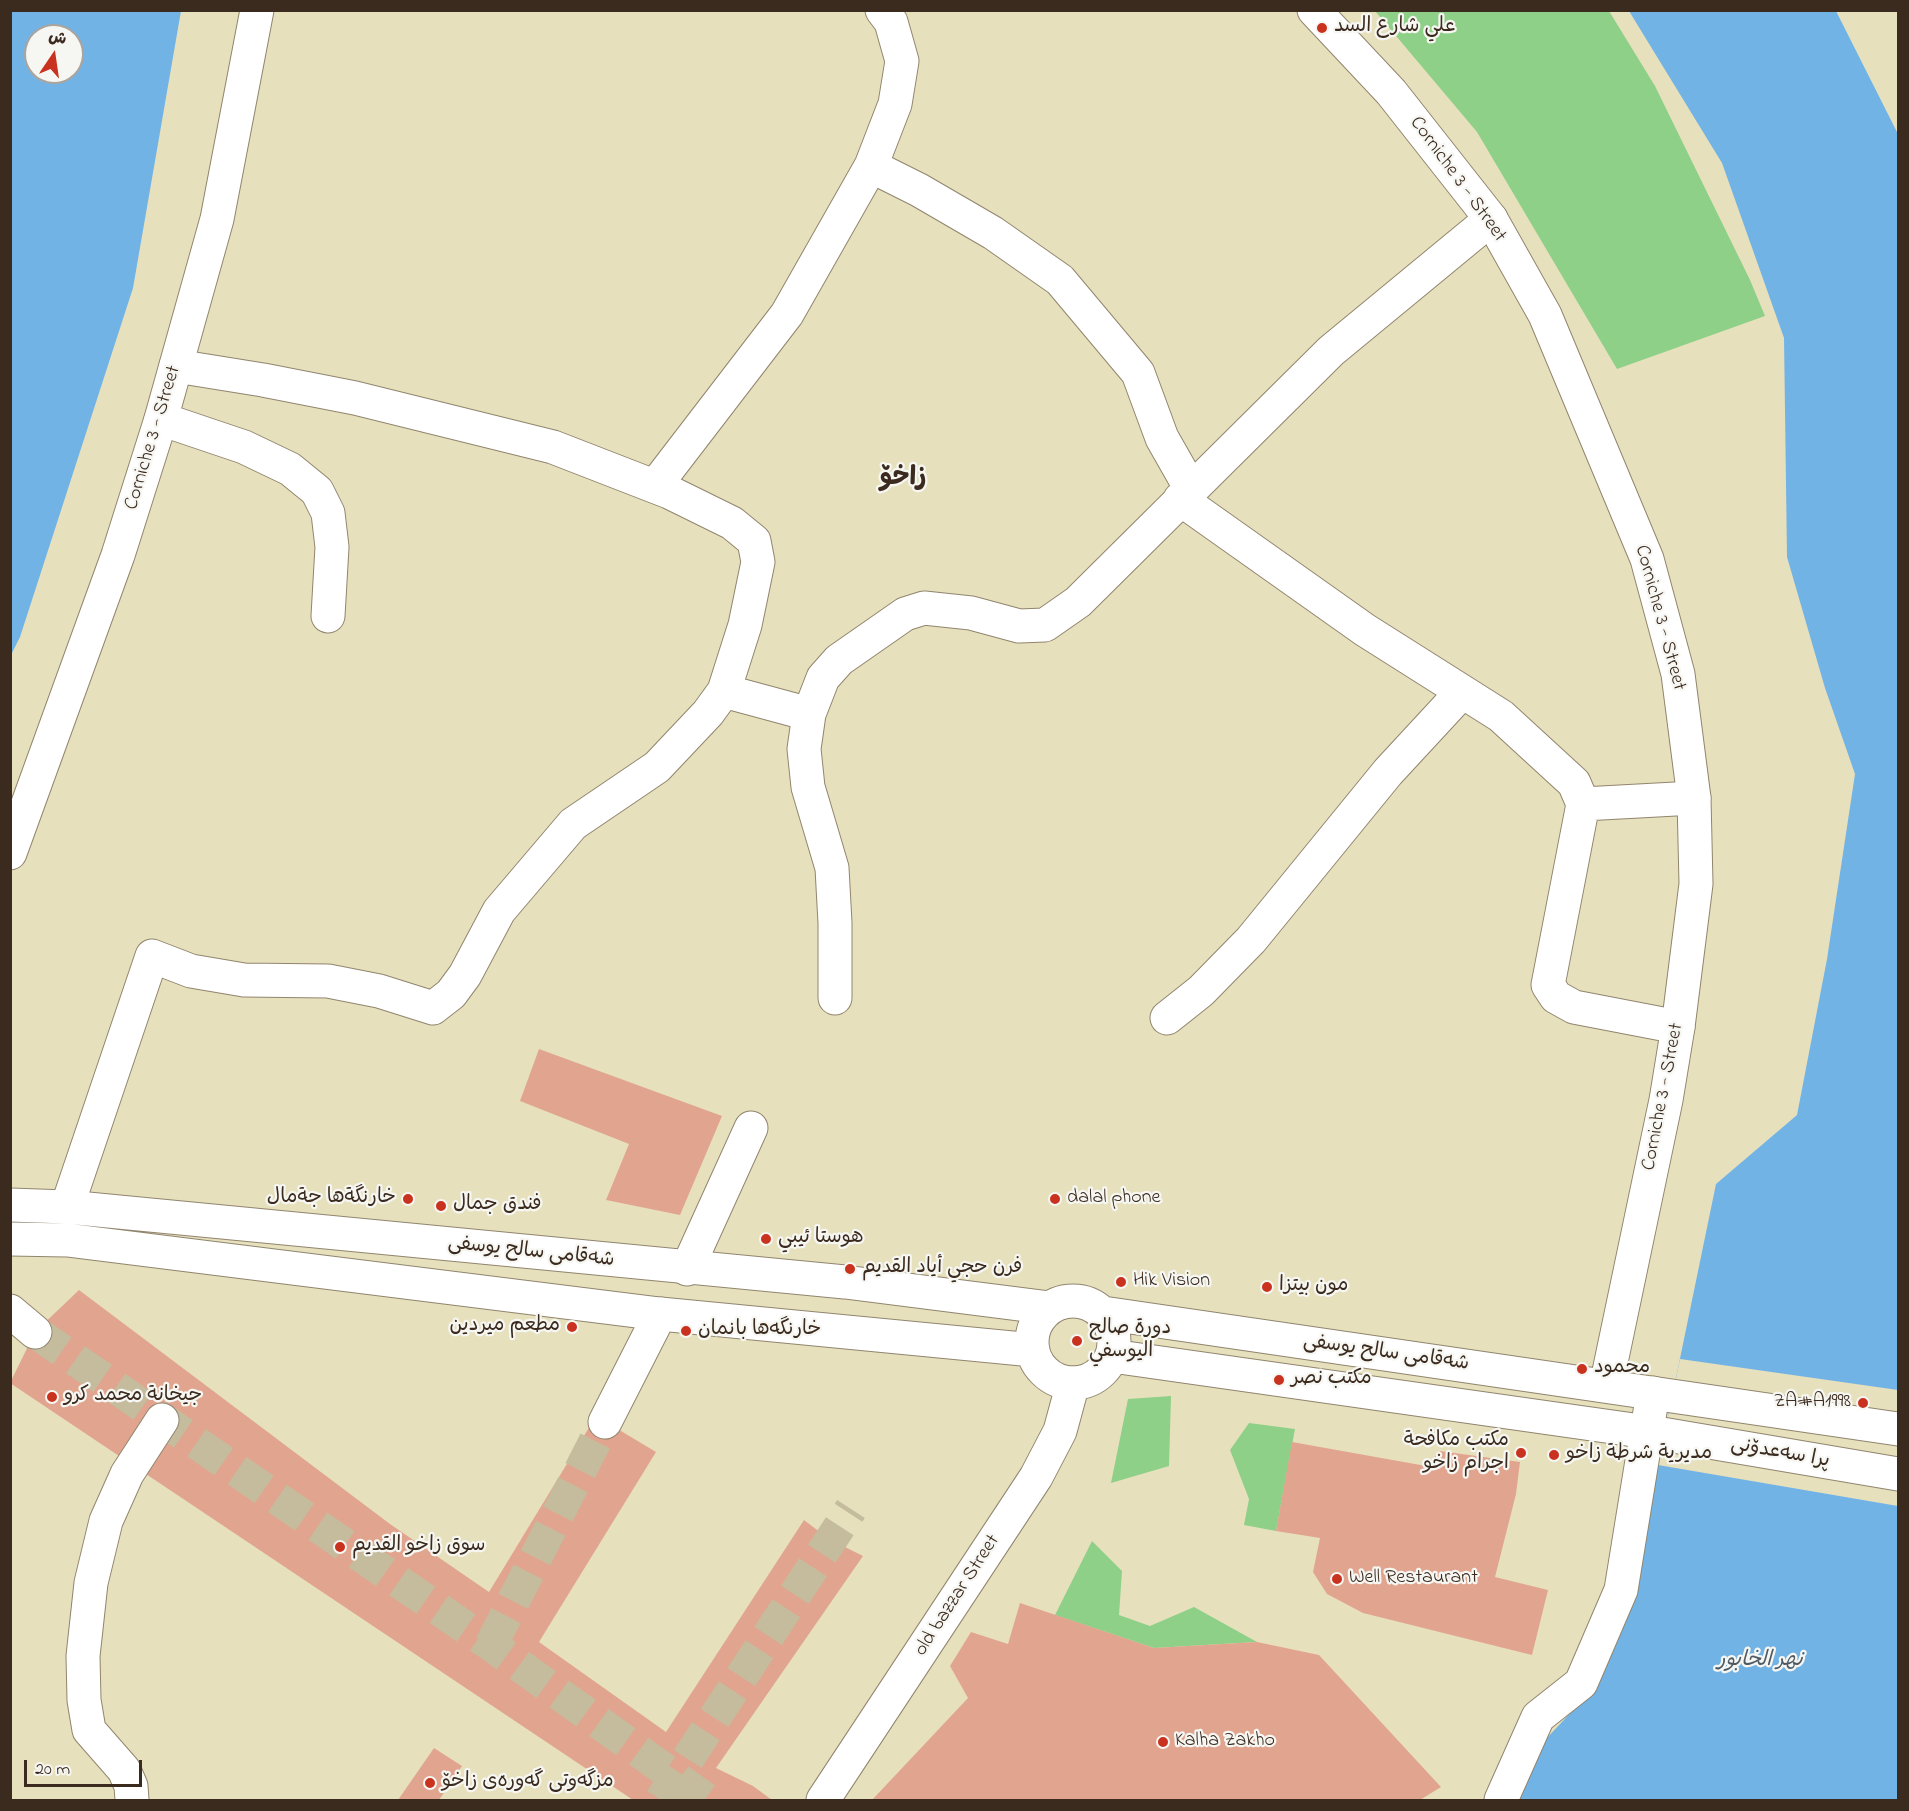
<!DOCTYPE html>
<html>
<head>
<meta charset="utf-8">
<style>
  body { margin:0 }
  #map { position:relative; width:1909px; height:1811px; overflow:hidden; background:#e7e0bd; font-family:"Indie Flower","Playpen Sans Arabic",sans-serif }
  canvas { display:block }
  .frame { position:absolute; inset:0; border:12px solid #3b2a1e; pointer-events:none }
  .north { position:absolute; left:24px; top:24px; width:60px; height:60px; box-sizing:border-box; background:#f6f6f2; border:2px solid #aba49d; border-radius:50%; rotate:13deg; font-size:16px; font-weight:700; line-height:24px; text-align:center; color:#3b2a1e }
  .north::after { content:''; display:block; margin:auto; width:21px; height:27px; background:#c8321e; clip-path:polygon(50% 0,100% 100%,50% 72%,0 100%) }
  .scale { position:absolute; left:24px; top:1760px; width:118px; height:27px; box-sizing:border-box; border:3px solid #3b2a1e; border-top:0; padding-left:8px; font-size:18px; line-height:21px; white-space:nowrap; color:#3b2a1e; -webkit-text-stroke:4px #f6f6f2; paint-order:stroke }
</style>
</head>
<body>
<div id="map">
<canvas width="1909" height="1811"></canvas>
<div class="frame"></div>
<div class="north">ش</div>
<div class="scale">20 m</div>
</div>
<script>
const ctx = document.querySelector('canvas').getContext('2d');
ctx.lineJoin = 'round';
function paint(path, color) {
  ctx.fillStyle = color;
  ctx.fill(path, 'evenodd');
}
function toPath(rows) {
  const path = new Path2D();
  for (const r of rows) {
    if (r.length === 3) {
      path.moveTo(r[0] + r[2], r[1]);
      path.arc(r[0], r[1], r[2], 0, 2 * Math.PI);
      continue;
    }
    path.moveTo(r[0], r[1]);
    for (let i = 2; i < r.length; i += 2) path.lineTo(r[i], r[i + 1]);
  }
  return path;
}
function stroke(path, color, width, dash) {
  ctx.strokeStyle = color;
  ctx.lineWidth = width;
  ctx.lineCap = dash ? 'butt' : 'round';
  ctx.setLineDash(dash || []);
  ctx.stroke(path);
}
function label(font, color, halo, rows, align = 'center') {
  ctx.font = font + ' "Indie Flower","Playpen Sans Arabic",sans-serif';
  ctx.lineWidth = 4.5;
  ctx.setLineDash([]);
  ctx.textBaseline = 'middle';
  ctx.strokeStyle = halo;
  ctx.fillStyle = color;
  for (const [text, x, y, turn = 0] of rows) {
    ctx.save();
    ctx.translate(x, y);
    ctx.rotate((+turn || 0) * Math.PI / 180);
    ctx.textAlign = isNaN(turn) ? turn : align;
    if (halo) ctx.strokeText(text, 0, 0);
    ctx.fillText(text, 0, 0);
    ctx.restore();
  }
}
const green = toPath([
  [1375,11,1609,11,1655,86,1750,280,1765,316,1617,369,1477,132],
  [1171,1396,1169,1466,1111,1483,1128,1399],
  [1249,1423,1295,1429,1276,1531,1244,1525,1249,1499,1230,1450],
  [1092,1541,1122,1571,1119,1615,1150,1626,1194,1607,1257,1642,1154,1648,1055,1615]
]);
const water = toPath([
  [11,10,181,11,133,288,20,637,11,655],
  [36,36,72,36,72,72,36,72],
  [1629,11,1836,11,1898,134,1898,1800,1517,1800,1545,1740,1593,1689,1636,1597,1658,1465,1716,1184,1797,1115,1827,959,1855,774,1825,688,1787,557,1784,338,1722,163]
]);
const pier = toPath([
  [1680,1359,1898,1390,1898,1506,1658,1465]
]);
const building = toPath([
  [539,1049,722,1116,680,1215,606,1200,629,1144,520,1101],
  [79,1290,390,1524,489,1592,596,1416,656,1452,539,1642,666,1732,804,1520,829,1539,863,1556,716,1768,753,1786,772,1800,633,1800,10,1383,35,1332],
  [1292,1442,1426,1466,1440,1451,1520,1462,1516,1494,1495,1577,1548,1590,1532,1655,1363,1613,1327,1594,1313,1572,1320,1538,1276,1531],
  [1020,1603,1154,1648,1257,1642,1319,1655,1441,1787,1420,1800,872,1800,968,1698,950,1666,971,1632,1008,1644],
  [434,1748,462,1766,439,1800,398,1800]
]);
const streetTunnel = toPath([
  [35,1332,491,1645,707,1800],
  [491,1645,605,1422],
  [661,1800,851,1509]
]);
const street = toPath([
  [871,166,919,190,993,233,1060,280,1138,373,1162,438,1191,489],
  [161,419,244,447,290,469,317,491,328,513,332,547,328,616],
  [655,486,787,314,871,166,895,104,902,61,891,22,882,10],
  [1180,499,1365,630,1501,716,1574,783,1583,804,1548,985,1556,997,1574,1007,1678,1027],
  [724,691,809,714],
  [1583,804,1694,798],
  [835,998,835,923,832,868,808,787,804,749,809,714,823,678,839,660,905,614,924,608,971,613,1019,626,1045,625,1078,602,1331,351,1491,219],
  [1167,1018,1201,991,1251,940,1388,772,1462,692],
  [67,1207,152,956,191,971,244,980,328,981,379,991,433,1008,451,994,465,975,499,911,573,824,657,767,708,713,724,691,745,625,758,562,754,541,732,523,669,492,553,447,355,398,263,380,176,366],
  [687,1269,751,1128],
  [10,1311,35,1332],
  [605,1422,660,1314],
  [132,1800,131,1786,124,1770,89,1730,84,1700,83,1656,91,1583,106,1521,127,1474,162,1420],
  [823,1800,1036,1477,1060,1431,1073,1383],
  [1501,1800,1538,1717,1581,1683,1621,1590,1653,1393]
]);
const secondary = toPath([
  [1314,10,1391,92,1491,219,1545,315,1647,559,1678,674,1694,798,1696,884,1678,1027,1666,1100,1606,1386],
  [10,853,118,555,161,419,217,219,257,10],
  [10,1205,67,1207,845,1282,1050,1308],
  [10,1239,67,1240,660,1314,1033,1350],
  [1073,1342,41],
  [1103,1313,1898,1429],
  [1112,1356,1662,1434,1898,1474]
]);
const markers = [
  [1322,28,6,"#c8321e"],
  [408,1199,6,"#c8321e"],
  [1055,1199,6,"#c8321e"],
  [441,1206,6,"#c8321e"],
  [766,1239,6,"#c8321e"],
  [850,1269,6,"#c8321e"],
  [1121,1282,6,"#c8321e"],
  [1267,1287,6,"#c8321e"],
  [572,1327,6,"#c8321e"],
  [686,1331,6,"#c8321e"],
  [1077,1341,6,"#c8321e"],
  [1582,1369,6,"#c8321e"],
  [1279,1380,6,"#c8321e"],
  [52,1397,6,"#c8321e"],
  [1863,1403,6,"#c8321e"],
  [1521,1453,6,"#c8321e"],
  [1554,1455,6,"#c8321e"],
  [340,1547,6,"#c8321e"],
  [1337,1579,6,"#c8321e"],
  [1163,1742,6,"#c8321e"],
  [430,1783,6,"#c8321e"]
];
const poiNames = [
  ["علي شارع السد",1334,28],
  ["خارنگةها جةمال",396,1199,"right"],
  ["dalal phone",1067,1199],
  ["فندق جمال",453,1206],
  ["هوستا ئيبي",778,1239],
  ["فرن حجي أياد القديم",862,1269],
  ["Hik Vision",1133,1282],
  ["مون بيتزا",1279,1287],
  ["مطعم ميردين",560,1327,"right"],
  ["دورة صالح",1089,1330],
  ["اليوسفي",1089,1353],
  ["خارنگەها بانمان",698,1331],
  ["محمود",1594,1369],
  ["مكتب نصر",1291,1380],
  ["جيخانة محمد كرو",64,1397],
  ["ZA#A1998",1851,1403,"right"],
  ["مكتب مكافحة",1509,1442,"right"],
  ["اجرام زاخو",1509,1465,"right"],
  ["مديرية شرطة زاخو",1566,1455],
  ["سوق زاخو القديم",352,1547],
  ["Well Restaurant",1349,1579],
  ["Kalha Zakho",1175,1742],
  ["مزگەوتی گەورەی زاخۆ",442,1783]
];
const streetNames = [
  ["Corniche 3 - Street",1457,180,54],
  ["Corniche 3 - Street",154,438,-73],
  ["Corniche 3 - Street",1659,618,75],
  ["Corniche 3 - Street",1664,1097,-79],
  ["شەقامی سالح یوسفی",531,1253,6],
  ["شەقامی سالح یوسفی",1386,1354,8],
  ["پرا سەعدۆنی",1780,1454,10],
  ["old bazzar Street",958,1596,-57]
];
const waterNames = [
  ["نهر الخابور",1760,1662]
];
const districtNames = [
  ["زاخۆ",903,480]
];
paint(green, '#8ed087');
paint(water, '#72b3e6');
paint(pier, '#e7e0bd');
paint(building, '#e1a58f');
stroke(streetTunnel, '#c5bc9d', 33, [33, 16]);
stroke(street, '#91856e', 35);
stroke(secondary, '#91856e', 35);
stroke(street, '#fff', 33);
stroke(secondary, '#fff', 33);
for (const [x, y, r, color] of markers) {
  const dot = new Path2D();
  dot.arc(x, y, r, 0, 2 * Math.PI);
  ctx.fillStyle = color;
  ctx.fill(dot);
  stroke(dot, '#f6f6f2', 2);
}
label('20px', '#3b2a1e', '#f6f6f2', poiNames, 'left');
label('20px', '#3b2a1e', '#f6f6f2', streetNames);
label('italic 21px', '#4e5a64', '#f6f6f2', waterNames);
label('bold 26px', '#3b2a1e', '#f6f6f2', districtNames);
</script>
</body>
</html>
